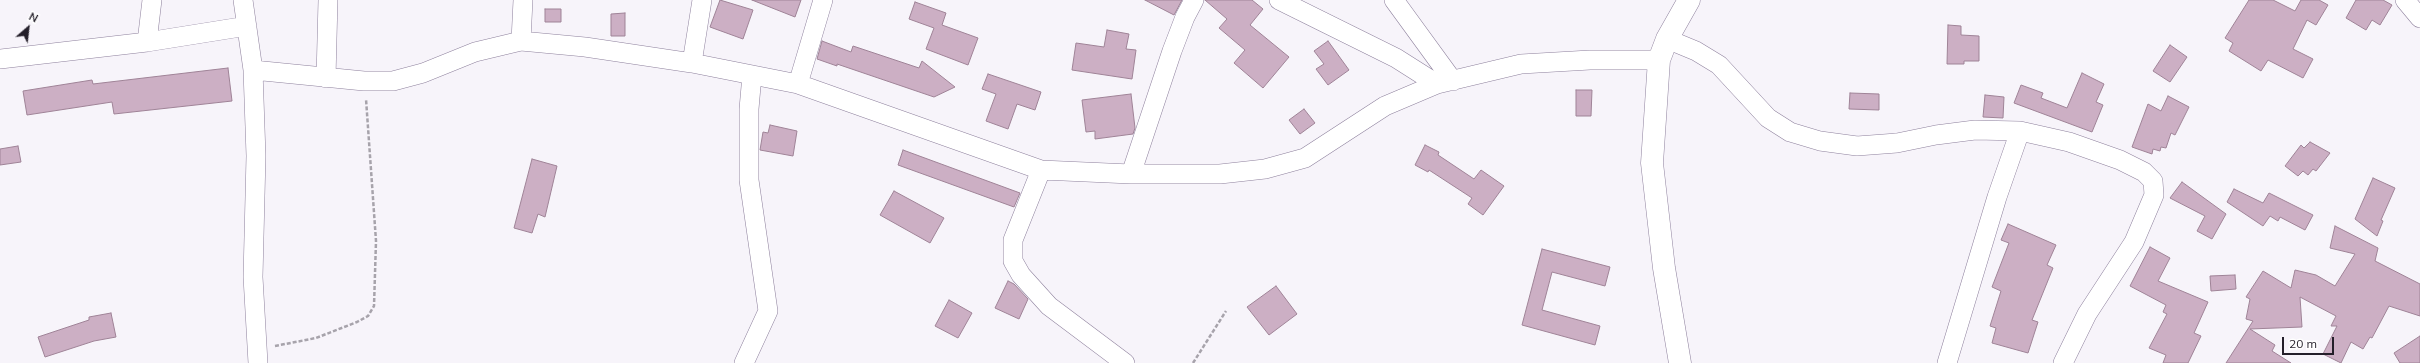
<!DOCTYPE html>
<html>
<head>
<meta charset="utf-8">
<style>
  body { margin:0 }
  #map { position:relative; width:2420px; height:363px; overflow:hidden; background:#f7f4fa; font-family:Mulish,sans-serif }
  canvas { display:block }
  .north { position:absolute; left:8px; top:8px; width:40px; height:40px; -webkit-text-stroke:3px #fff; paint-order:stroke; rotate:28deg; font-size:11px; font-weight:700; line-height:16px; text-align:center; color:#241f2a }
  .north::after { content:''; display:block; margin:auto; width:14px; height:18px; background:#241f2a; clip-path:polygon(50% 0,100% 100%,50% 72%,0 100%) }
  .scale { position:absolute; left:2282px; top:337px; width:52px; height:18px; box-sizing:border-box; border:2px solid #241f2a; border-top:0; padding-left:5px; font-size:12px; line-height:14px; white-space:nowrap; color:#241f2a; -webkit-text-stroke:3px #fff; paint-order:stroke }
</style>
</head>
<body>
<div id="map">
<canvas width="2420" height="363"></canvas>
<div class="north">N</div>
<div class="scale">20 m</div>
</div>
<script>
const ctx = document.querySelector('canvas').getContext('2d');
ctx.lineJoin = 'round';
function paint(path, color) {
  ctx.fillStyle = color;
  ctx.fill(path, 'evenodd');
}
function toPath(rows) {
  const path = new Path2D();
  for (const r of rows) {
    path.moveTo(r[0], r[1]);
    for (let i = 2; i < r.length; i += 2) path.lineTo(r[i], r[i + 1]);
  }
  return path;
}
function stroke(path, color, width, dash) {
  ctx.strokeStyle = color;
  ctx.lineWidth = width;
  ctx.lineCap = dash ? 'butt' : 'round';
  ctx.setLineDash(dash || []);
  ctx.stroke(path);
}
const building = toPath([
  [720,0,753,10,743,39,710,27,720,0],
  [752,0,801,0,795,17,752,0],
  [1145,0,1182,0,1174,15,1145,0],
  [1205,0,1252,0,1263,9,1250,25,1289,57,1263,88,1234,63,1245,50,1219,28,1227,19,1205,0],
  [2249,0,2273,0,2295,11,2301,0,2319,0,2328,5,2316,25,2307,20,2293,49,2313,59,2303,78,2268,60,2261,71,2229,51,2233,43,2225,38,2249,0],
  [2356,0,2383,0,2392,5,2380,25,2372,20,2366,30,2346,18,2356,0],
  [915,2,946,13,942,25,978,38,968,65,926,49,934,28,909,19,915,2],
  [545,9,561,9,561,22,545,22,545,9],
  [625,13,625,36,611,36,611,14,625,13],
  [1948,25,1961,26,1961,35,1979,36,1979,61,1964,61,1964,64,1947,64,1948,25],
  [1107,30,1129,34,1126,49,1136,50,1132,79,1072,70,1076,43,1104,47,1107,30],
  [822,41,851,52,853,46,919,68,922,61,955,87,934,97,837,64,837,66,817,59,822,41],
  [1328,41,1349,70,1328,85,1316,69,1324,64,1314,51,1328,41],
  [2170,45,2187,57,2170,82,2153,71,2170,45],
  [228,68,232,101,114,114,112,102,27,115,23,91,92,80,93,84,228,68],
  [2082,73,2104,84,2096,102,2103,105,2092,132,2014,103,2021,85,2043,93,2041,98,2067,108,2082,73],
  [988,74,1041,92,1035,110,1017,104,1008,129,986,121,996,94,982,89,988,74],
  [1576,90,1592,90,1591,116,1576,116,1576,90],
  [1850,93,1879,94,1879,110,1849,109,1850,93],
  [1131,94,1135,128,1133,134,1095,139,1095,131,1086,132,1082,100,1131,94],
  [1985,95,2004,97,2003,118,1983,117,1985,95],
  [2168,96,2189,107,2175,135,2171,133,2166,148,2161,147,2160,151,2153,149,2152,154,2132,147,2148,104,2161,111,2168,96],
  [1304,109,1315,123,1300,134,1289,120,1304,109],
  [770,125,797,131,793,156,760,150,763,132,768,133,770,125],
  [2310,142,2330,153,2316,171,2313,169,2308,175,2303,171,2298,176,2285,166,2301,145,2304,148,2310,142],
  [1425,145,1439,152,1438,155,1474,179,1481,170,1504,186,1483,215,1468,204,1472,198,1429,170,1428,172,1415,165,1425,145],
  [18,146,21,162,0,165,0,149,18,146],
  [903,150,1020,193,1014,207,898,165,903,150],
  [532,159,557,166,545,217,538,214,532,233,514,228,532,159],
  [2373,178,2395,188,2381,220,2383,221,2377,236,2355,219,2373,178],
  [2182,182,2226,214,2212,239,2197,231,2205,216,2170,198,2182,182],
  [2234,189,2263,203,2269,193,2313,215,2305,230,2280,217,2278,221,2270,216,2263,226,2227,202,2234,189],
  [894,191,944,218,930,243,880,215,894,191],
  [2008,224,2056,245,2047,265,2053,268,2032,320,2038,322,2028,353,1992,343,1996,328,1990,326,2001,291,1992,287,2009,243,2001,240,2008,224],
  [2335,226,2378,248,2375,261,2420,284,2420,316,2389,306,2372,338,2370,337,2363,349,2351,342,2341,363,2323,354,2337,326,2331,326,2336,316,2300,297,2302,327,2250,329,2275,345,2272,351,2291,363,2226,363,2253,321,2246,319,2250,299,2246,297,2263,271,2291,288,2295,270,2316,275,2335,286,2355,254,2330,248,2335,226],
  [2150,247,2170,258,2158,281,2208,302,2194,333,2201,336,2188,363,2163,363,2166,355,2149,348,2167,314,2163,312,2166,305,2130,286,2150,247],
  [1542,249,1610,267,1605,286,1552,272,1542,310,1600,326,1595,345,1522,325,1542,249],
  [2235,275,2236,289,2211,291,2210,276,2235,275],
  [1008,281,1014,284,1028,299,1019,319,995,308,1008,281],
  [1276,286,1297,314,1269,335,1247,307,1276,286],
  [949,300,972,313,958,338,935,326,949,300],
  [111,313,116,337,94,341,45,357,38,337,89,320,89,317,111,313],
  [2420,336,2420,363,2400,363,2394,353,2420,336]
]);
const path = toPath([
  [275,346,316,338,357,322,368,316,374,306,376,241,366,99],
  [1193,363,1226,311]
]);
const minor = toPath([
  [243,0,253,70,256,156,253,277,258,363],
  [1279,0,1396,58,1437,84],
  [1394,0,1453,81],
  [2405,0,2420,18],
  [1667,39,1696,51,1719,65,1768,118,1790,132,1820,141,1857,146,1897,143,1936,135,1975,130,2020,131,2069,142,2120,160,2144,172,2153,181,2154,195,2134,242,2087,314,2063,363],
  [521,41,523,0],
  [147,42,152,0],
  [0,59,147,42,247,26],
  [692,63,702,0],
  [253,70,364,81,393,81,423,73,475,52,521,41,585,47,692,63,798,84,1041,170,1131,174,1220,174,1265,169,1305,158,1385,106,1437,84,1521,64,1590,60,1659,60],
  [326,78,328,0],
  [798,84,823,0],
  [1041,170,1013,240,1013,261,1021,275,1049,306,1125,363],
  [1131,174,1172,51,1185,17,1194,0],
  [744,363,768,311,749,180,749,109,752,75],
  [1947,363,1997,197,2020,131]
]);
const tertiary = toPath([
  [1680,363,1664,268,1652,163,1659,60,1667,39,1689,0]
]);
paint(building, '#ccafc4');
stroke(building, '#9f8397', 1);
stroke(minor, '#8e819d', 20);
stroke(tertiary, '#8e819d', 23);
stroke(path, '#a7a3ab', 2.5, [4, 2]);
stroke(minor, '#fff', 19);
stroke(tertiary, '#fff', 22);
</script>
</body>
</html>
